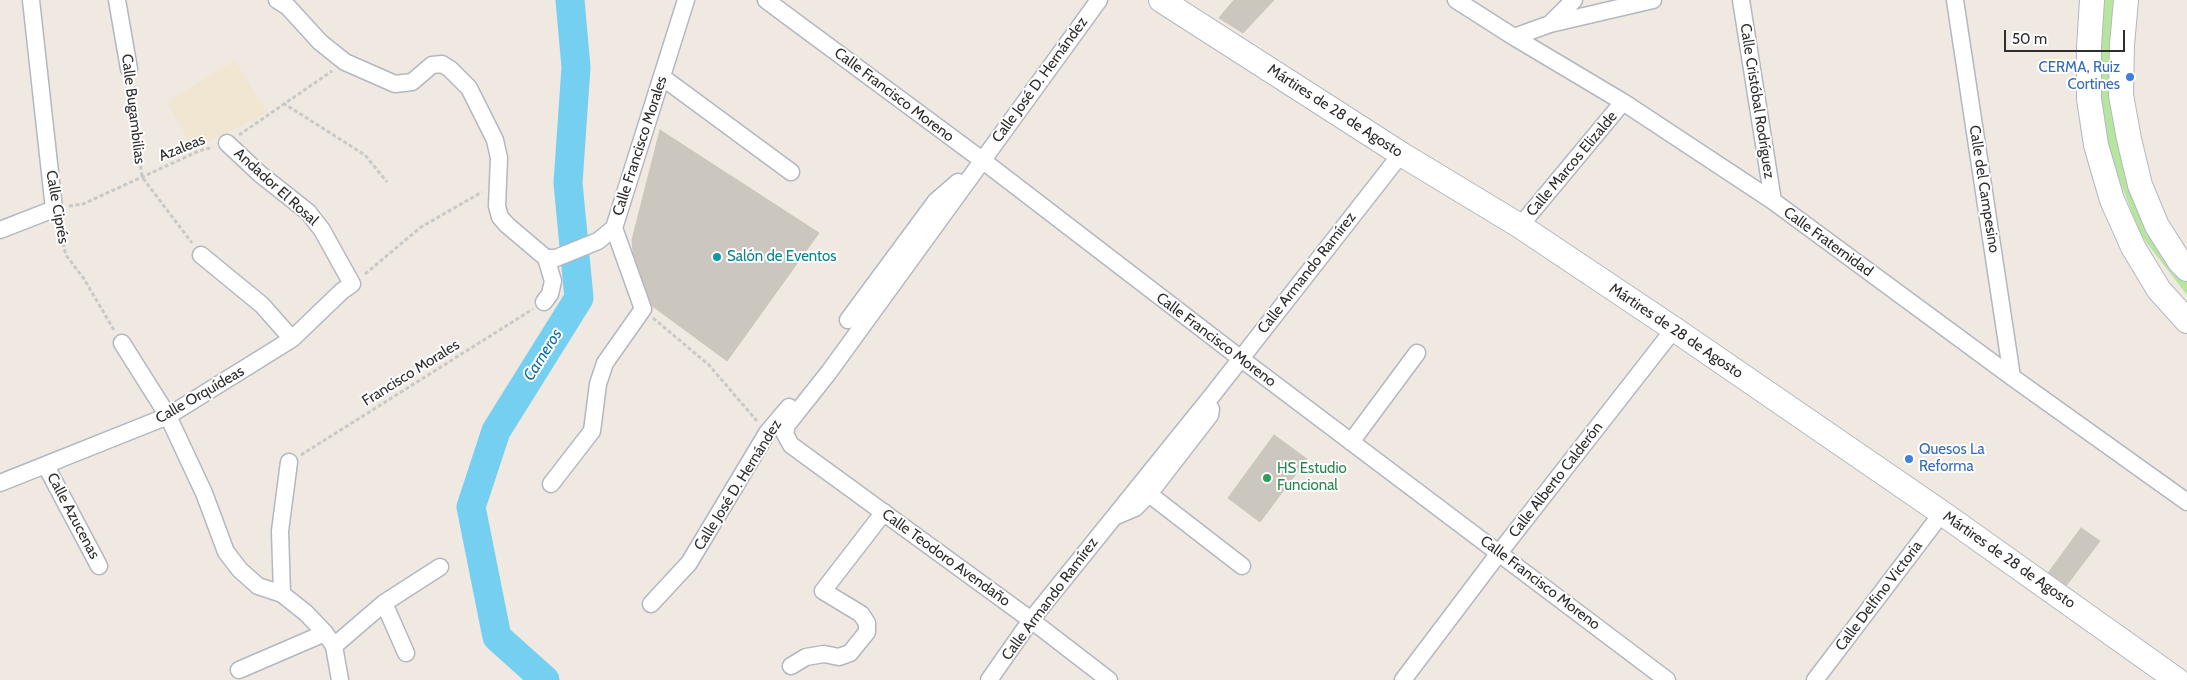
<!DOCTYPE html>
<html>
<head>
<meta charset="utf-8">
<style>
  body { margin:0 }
  #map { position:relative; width:2187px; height:680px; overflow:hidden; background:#efe9e1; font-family:Cabin,sans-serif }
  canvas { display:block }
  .scale { position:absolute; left:2004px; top:30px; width:121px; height:22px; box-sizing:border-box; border:2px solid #2e2e2e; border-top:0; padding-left:6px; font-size:15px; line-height:18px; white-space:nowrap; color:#2e2e2e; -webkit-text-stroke:4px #fff; paint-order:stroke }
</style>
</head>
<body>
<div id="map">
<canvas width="2187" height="680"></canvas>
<div class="scale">50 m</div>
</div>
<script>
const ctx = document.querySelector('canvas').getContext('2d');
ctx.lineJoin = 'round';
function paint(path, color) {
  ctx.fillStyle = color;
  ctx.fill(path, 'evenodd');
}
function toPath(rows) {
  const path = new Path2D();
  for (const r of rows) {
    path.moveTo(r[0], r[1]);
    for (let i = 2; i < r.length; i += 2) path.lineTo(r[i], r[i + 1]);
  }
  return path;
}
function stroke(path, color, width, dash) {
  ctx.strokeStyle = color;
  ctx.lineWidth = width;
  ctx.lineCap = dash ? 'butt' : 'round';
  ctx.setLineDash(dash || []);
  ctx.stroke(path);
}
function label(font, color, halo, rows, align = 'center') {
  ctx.font = font + ' Cabin,sans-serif';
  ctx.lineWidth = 4;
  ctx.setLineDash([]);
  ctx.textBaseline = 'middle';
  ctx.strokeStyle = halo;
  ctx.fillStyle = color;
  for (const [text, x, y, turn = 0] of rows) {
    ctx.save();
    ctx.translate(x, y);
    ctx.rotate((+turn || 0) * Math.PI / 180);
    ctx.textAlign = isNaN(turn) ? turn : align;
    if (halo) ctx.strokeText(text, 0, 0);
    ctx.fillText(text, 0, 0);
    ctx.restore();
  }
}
const education = toPath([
  [235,60,267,113,193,149,167,102]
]);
const green = toPath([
  [2101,0,2113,0,2111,64,2118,140,2187,279,2187,295,2140,234,2106,144,2097,62]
]);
const river = toPath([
  [545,680,497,637,471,507,496,431,579,298,568,183,576,67,570,0]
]);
const building = toPath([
  [1234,0,1274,0,1243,33,1219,18,1234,0],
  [660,130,819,233,727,361,651,305,635,275,632,240,660,130],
  [1274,435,1307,459,1260,522,1228,498,1274,435],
  [2081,528,2100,541,2066,586,2048,573,2081,528]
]);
const path = toPath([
  [130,82,142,177,192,243],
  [283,103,365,155,387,182],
  [239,135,332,71],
  [69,206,83,204,199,151,213,147],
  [58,224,66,255,84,279,114,330],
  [365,274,421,227,482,192],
  [653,318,709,365,757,421],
  [301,455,533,309]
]);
const minor = toPath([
  [117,0,129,69],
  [277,0,288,7,320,42,345,62,395,84,412,82,432,65,442,64,450,69,469,88,495,140,499,158,497,206,500,217,507,225,546,258,556,258,598,241,614,228,686,0],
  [766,0,982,160,1240,358,1667,680],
  [1099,0,829,372,787,425,785,434,791,445,1031,620,1109,680],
  [1456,0,1514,37,1623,102,1773,201,2012,377,2187,502],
  [1741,0,1773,201],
  [1955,0,2012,377],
  [1550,24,1574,0],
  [1514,37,1550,24,1653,0],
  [662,77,791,172],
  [1520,226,1623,102],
  [0,230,54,209,31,0],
  [201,255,262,305,292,339],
  [544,302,550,294,553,281,546,258],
  [848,320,936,201,958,182],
  [122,343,168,416,204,493,226,552,240,570,258,586,282,594,306,613,325,633,334,646,340,680],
  [1351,442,1417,353],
  [46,466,99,566],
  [0,483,168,416,292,339,342,291,352,284,322,230,308,212,260,174,227,143],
  [551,484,592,431,598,384,605,363,643,309,614,228],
  [1149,494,1242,566],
  [1114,517,1135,508,1149,494,1210,415,1211,409],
  [282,594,280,531,289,462],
  [384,603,406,653],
  [651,604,689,563,767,433,789,407],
  [334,646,384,603,440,567],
  [791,666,806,657,824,654,839,657,850,653,867,632,867,623,861,614,823,591,884,512],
  [239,670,325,633],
  [989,680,1031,620,1214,393,1401,154],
  [1403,680,1499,553,1674,329],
  [1815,680,1942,513]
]);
const secondary = toPath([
  [1161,0,1401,154,1520,226,1674,329,1942,513,2177,680],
  [2092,0,2089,47,2089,99,2096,145,2112,200,2133,247,2159,290,2187,321],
  [2126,0,2122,45,2121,95,2129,139,2140,185,2157,226,2180,262,2187,269]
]);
const markers = [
  [2130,77,5,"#3f7fe0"],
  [717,257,5,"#0f9aa8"],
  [1909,459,5,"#3f7fe0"],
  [1267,478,5,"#2e9e5b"]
];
const shopNames = [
  ["CERMA, Ruiz",2120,68],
  ["Cortines",2120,85],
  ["Quesos La",1919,450,"left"],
  ["Reforma",1919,467,"left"]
];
const streetNames = [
  ["Calle José D. Hernández",1040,80,-54],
  ["Calle Francisco Moreno",894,95,37],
  ["Calle Cristóbal Rodríguez",1757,101,81],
  ["Calle Bugambilias",133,109,83],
  ["Mártires de 28 de Agosto",1335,111,33],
  ["Calle Francisco Morales",640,146,-72],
  ["Azaleas",182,148,-22],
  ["Calle Marcos Elizalde",1572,164,-50],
  ["Andador El Rosal",276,187,42],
  ["Calle del Campesino",1984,189,81],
  ["Calle Ciprés",57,207,80],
  ["Calle Fraternidad",1828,242,36],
  ["Calle Armando Ramírez",1307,273,-52],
  ["Mártires de 28 de Agosto",1676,331,34],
  ["Calle Francisco Moreno",1216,340,37],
  ["Francisco Morales",411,373,-32],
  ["Calle Orquídeas",200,395,-30],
  ["Calle Alberto Calderón",1556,480,-52],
  ["Calle José D. Hernández",738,485,-58],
  ["Calle Azucenas",73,516,62],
  ["Calle Teodoro Avendaño",946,558,36],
  ["Mártires de 28 de Agosto",2009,560,35],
  ["Calle Francisco Moreno",1540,583,37],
  ["Calle Delfino Victoria",1879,596,-53],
  ["Calle Armando Ramírez",1050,599,-53]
];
const cultureNames = [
  ["Salón de Eventos",727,257]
];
const leisureNames = [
  ["HS Estudio",1277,469],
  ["Funcional",1277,486]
];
const waterNames = [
  ["Carneros",543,355,-58]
];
paint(education, '#f0e6d1');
paint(green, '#b6e59e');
stroke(river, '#75cff0', 29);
paint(building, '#cbc7bf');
stroke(building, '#cbc5ba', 1);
stroke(minor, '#b4b7c1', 19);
stroke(secondary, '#b4b7c1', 26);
stroke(path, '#c9c9c9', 3, [4, 2.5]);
stroke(minor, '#fff', 16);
stroke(secondary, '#fff', 24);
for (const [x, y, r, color] of markers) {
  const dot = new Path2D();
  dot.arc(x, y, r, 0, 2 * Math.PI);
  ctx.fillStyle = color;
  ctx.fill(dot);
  stroke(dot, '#fff', 2);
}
label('15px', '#366cbe', '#fff', shopNames, 'right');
label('15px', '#2e2e2e', '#fff', streetNames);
label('15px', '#0d838f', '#fff', cultureNames, 'left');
label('15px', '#27864d', '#fff', leisureNames, 'left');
label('italic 16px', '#0d6fa3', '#fff', waterNames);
</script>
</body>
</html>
